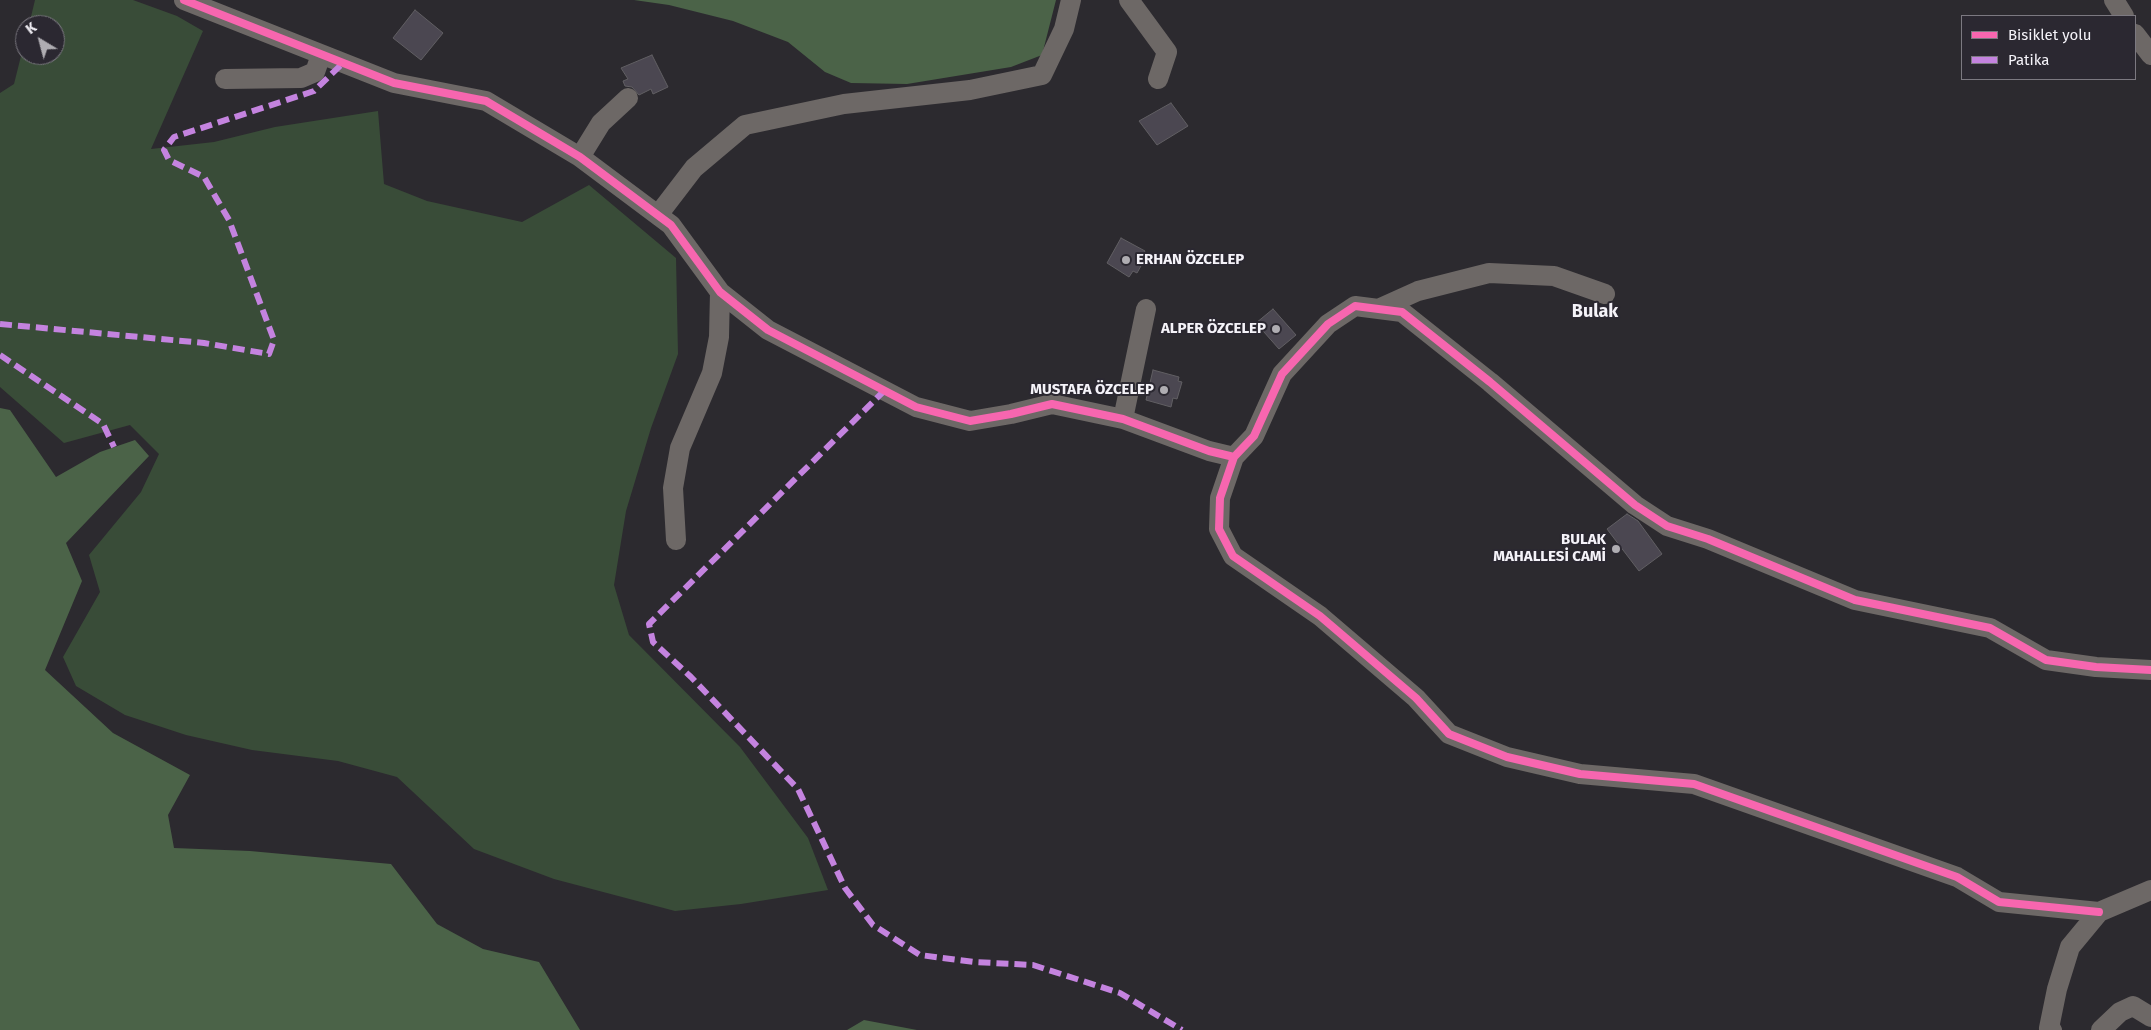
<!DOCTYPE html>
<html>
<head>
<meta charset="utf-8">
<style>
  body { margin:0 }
  #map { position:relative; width:2151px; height:1030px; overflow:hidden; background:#2c2a2f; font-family:"Fira Sans",sans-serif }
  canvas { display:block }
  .legend { position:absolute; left:1961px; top:15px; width:175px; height:65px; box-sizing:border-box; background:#2b2831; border:1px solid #7c7981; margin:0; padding:6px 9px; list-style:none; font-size:15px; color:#f5f3f9 }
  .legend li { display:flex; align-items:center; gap:10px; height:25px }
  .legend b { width:25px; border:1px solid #7c7981 }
  .north { position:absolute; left:15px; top:15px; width:50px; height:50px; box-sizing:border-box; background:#2b2831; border:1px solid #7c7981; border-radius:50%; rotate:323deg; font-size:14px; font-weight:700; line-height:20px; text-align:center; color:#f5f3f9 }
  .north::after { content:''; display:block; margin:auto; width:18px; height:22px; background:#afadb2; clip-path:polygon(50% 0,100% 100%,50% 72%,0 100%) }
</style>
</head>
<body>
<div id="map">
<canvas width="2151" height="1030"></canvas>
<ul class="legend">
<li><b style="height:6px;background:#f766af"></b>Bisiklet yolu</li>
<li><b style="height:6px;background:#c483df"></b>Patika</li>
</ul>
<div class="north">K</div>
</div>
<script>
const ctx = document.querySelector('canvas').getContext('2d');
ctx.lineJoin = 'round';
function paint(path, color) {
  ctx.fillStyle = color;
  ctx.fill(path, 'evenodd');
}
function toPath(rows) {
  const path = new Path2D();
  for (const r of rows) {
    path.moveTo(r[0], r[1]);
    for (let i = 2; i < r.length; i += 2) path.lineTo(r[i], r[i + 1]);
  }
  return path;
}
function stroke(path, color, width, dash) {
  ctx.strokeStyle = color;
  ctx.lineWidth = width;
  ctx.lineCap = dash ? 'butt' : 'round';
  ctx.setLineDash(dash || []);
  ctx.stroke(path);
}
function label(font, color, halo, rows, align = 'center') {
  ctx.font = font + ' "Fira Sans",sans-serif';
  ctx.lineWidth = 4;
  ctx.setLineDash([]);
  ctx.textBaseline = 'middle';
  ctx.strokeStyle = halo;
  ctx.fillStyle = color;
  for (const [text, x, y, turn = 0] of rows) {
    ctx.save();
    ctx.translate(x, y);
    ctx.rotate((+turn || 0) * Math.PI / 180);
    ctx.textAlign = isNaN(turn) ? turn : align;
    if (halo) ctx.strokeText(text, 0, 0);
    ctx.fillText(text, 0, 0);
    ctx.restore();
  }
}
const green = toPath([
  [35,0,133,0,177,16,203,31,151,149,214,142,275,127,378,111,384,184,427,201,522,222,589,185,676,258,678,354,651,428,626,511,614,585,629,635,740,747,808,838,828,890,741,904,675,911,554,879,474,849,397,777,338,761,252,750,186,735,125,715,76,686,63,657,100,592,89,555,141,492,159,454,130,425,64,443,0,387,0,93,14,84,25,40,25,55,55,55,55,25,29,25]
]);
const forest = toPath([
  [634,0,1056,0,1042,55,1011,67,907,84,851,83,825,72,788,42,733,21,669,5],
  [0,408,10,410,56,477,100,452,135,440,149,456,66,543,82,581,45,670,113,733,190,775,168,815,174,848,250,851,391,864,437,924,483,949,539,962,580,1030,0,1030],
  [864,1020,917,1030,847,1030]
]);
const building = toPath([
  [415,10,443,33,421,60,393,38,415,10],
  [652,55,668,87,653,94,651,89,639,95,632,87,625,86,623,81,628,79,621,68,652,55],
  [1171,103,1188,126,1157,145,1139,121,1171,103],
  [1121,238,1145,251,1142,256,1146,257,1137,273,1133,271,1129,277,1107,263,1121,238],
  [1273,309,1296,335,1279,349,1256,323,1273,309],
  [1153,370,1179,377,1178,381,1182,382,1177,399,1173,398,1171,407,1146,400,1153,370],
  [1627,514,1638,521,1662,554,1639,571,1607,529,1627,514]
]);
const minor = toPath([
  [184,0,394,83,486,101,580,157,671,225,720,292,768,330,916,407,970,421,1011,414,1052,404,1123,419,1209,451,1234,457,1254,436,1282,374,1328,324,1355,306,1402,312,1490,382,1635,505,1667,526,1708,539,1855,600,1990,628,2046,660,2096,667,2151,670],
  [1129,0,1167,52,1158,79],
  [2114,0,2124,16],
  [2135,34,2151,55],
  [225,79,301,78,315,72,321,55],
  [580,157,601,123,628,98],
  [658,215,694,168,745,125,844,104,970,90,1042,75,1064,29,1071,0],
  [1378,309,1418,291,1489,273,1554,276,1605,294],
  [1123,419,1146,309],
  [1234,457,1220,498,1219,529,1233,556,1320,616,1416,698,1449,734,1507,757,1580,774,1694,784,1957,877,1999,902,2099,912],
  [676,540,673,488,680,448,712,373,719,337,720,292],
  [2052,1030,2049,1028,2057,989,2070,947,2099,912,2151,890],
  [2101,1030,2120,1012,2133,1006,2151,1017]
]);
const quiet = toPath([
  [0,324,204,343,269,354,274,340,229,220,204,177,169,160,164,150,174,137,314,91,343,63],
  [0,355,103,424,114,447],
  [885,390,649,624,653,642,691,677,798,789,845,888,873,925,920,955,974,962,1033,965,1120,993,1182,1030]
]);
const cycleway = toPath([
  [184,0,394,83,486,101,580,157,671,225,720,292,768,330,916,407,970,421,1011,414,1052,404,1123,419,1209,451,1234,457,1254,436,1282,374,1328,324,1355,306,1402,312,1490,382,1635,505,1667,526,1708,539,1855,600,1990,628,2046,660,2096,667,2151,670],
  [1234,457,1220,498,1219,529,1233,556,1320,616,1416,698,1449,734,1507,757,1580,774,1694,784,1957,877,1999,902,2099,912]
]);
const markers = [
  [1126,260,5,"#afadb2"],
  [1276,329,5,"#afadb2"],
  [1164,390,5,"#afadb2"],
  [1616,549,5,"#afadb2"]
];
const poiNames = [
  ["ERHAN ÖZCELEP",1136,260,"left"],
  ["ALPER ÖZCELEP",1266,329],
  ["MUSTAFA ÖZCELEP",1154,390],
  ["BULAK",1606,540],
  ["MAHALLESİ CAMİ",1606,557]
];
const quarterNames = [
  ["Bulak",1595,312]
];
paint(green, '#394c38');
paint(forest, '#4b6348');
paint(building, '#4b4751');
stroke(building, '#615f63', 1);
stroke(minor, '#6d6866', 20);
stroke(quiet, '#c483df', 6, [12, 6]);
stroke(cycleway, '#f766af', 8);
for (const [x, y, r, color] of markers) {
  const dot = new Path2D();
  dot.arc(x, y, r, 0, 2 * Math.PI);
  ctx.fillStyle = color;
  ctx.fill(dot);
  stroke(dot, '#2b2831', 2);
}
label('bold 15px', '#f5f3f9', '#2b2831', poiNames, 'right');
label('bold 18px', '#f5f3f9', '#2b2831', quarterNames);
</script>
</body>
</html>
